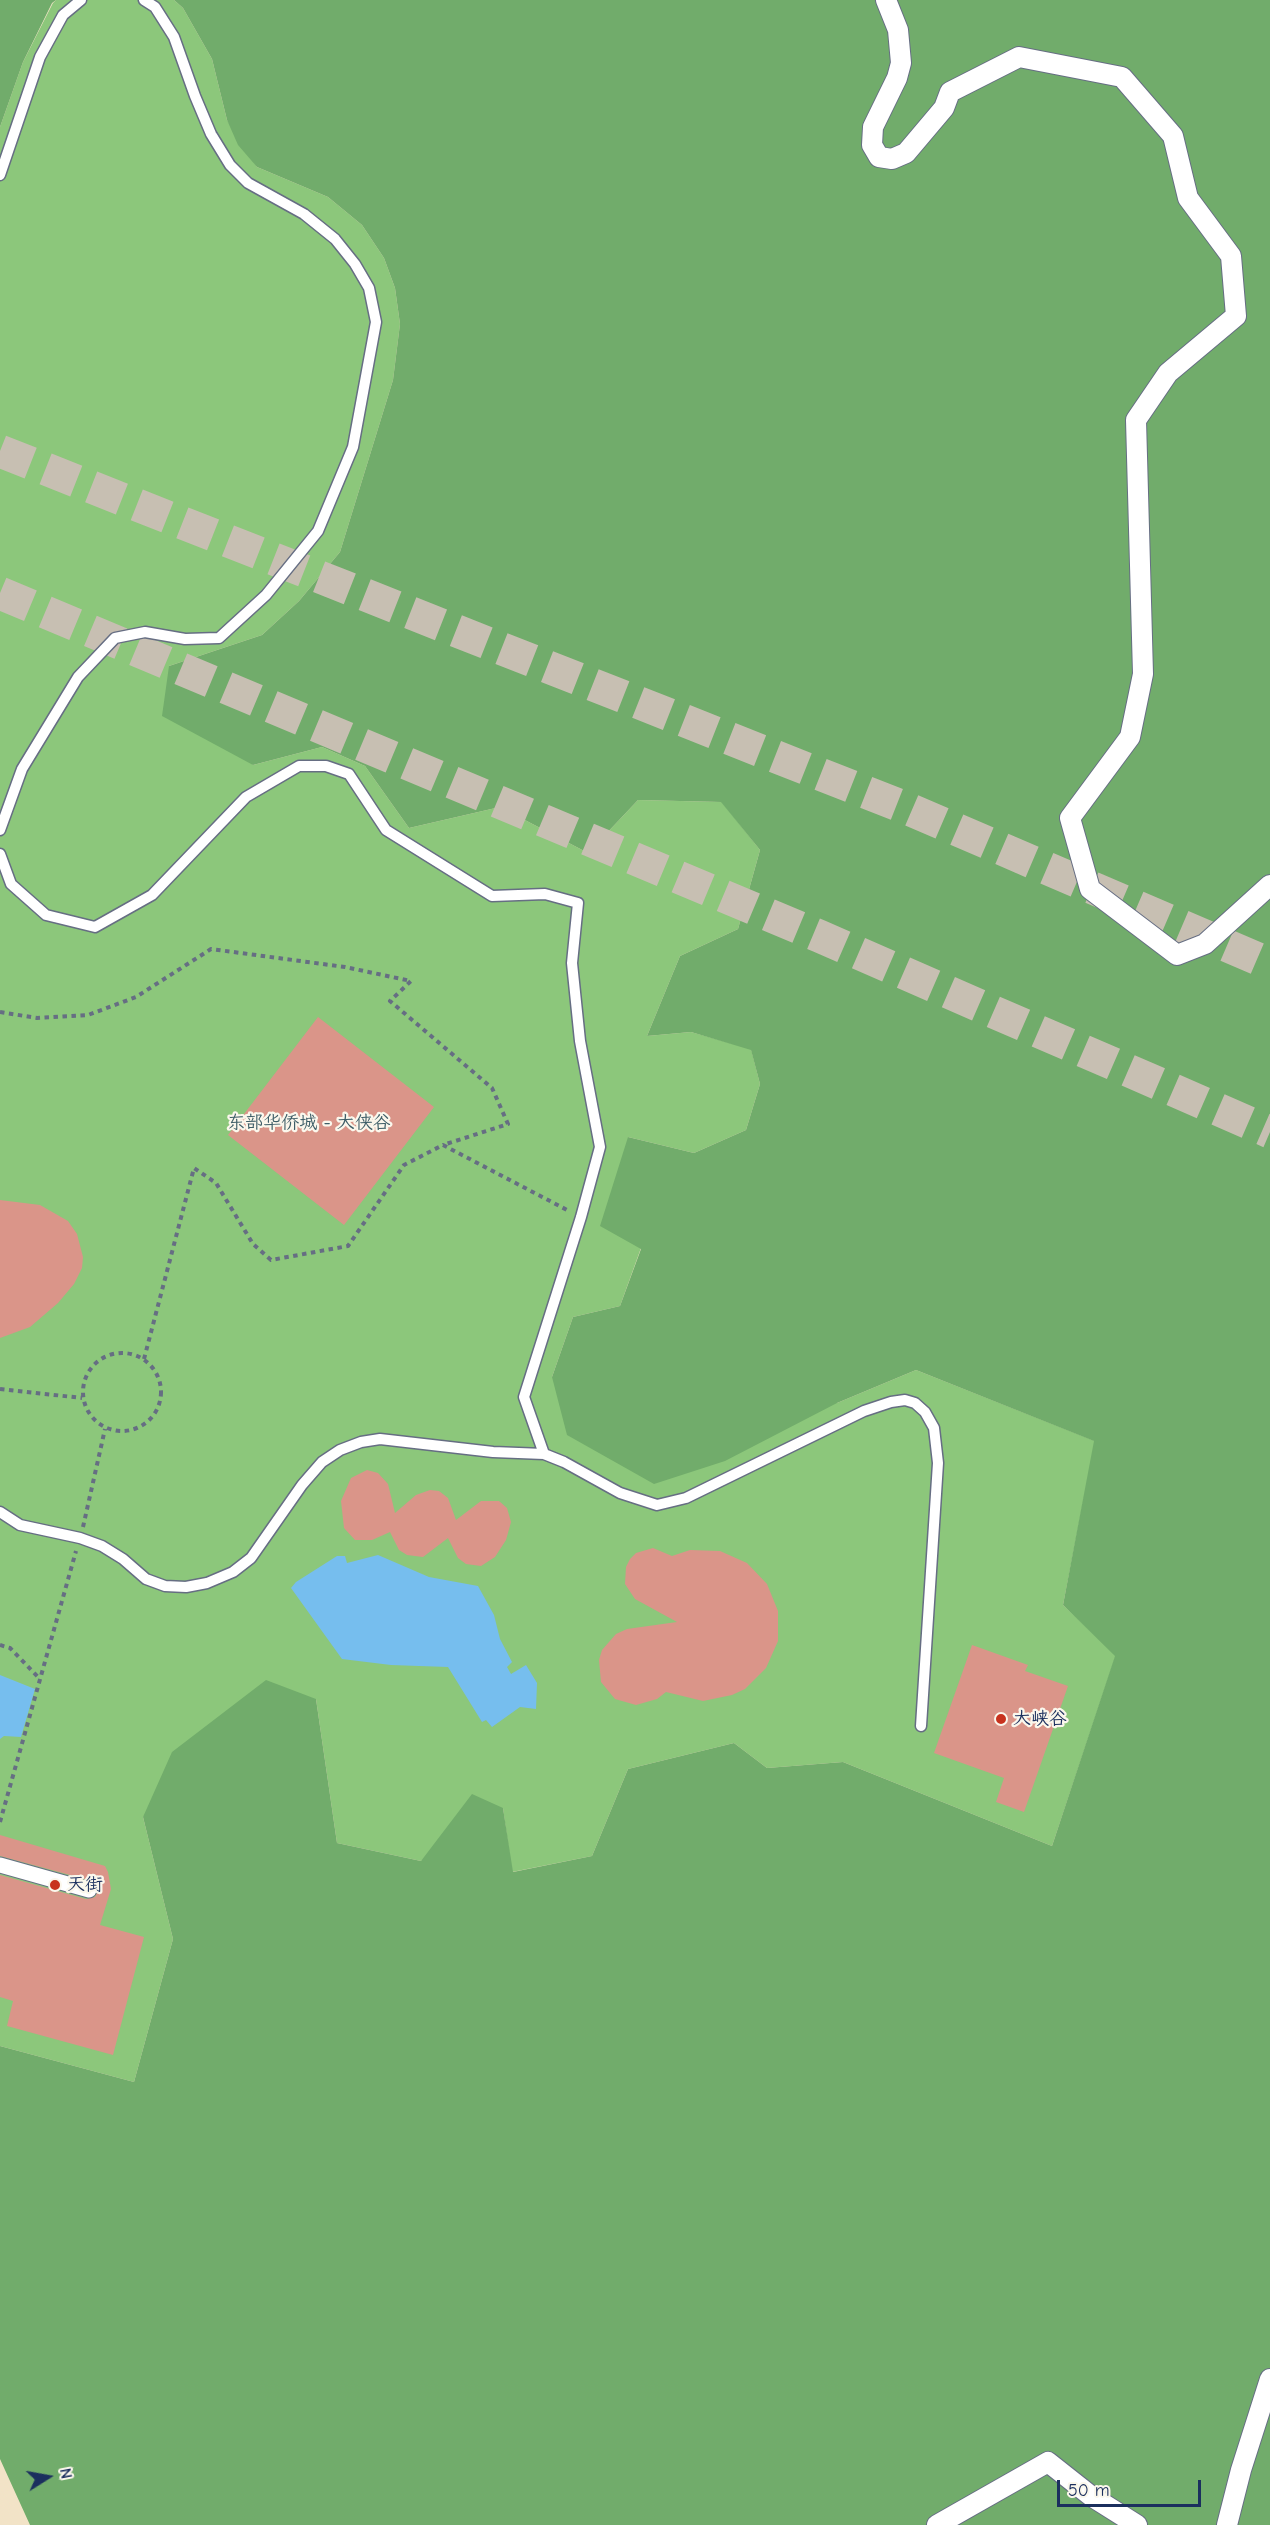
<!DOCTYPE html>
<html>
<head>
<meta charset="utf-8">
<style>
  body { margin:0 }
  #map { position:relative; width:1270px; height:2525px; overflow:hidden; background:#f2e3c7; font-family:"Comic Neue",sans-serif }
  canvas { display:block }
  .north { position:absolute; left:18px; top:2447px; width:60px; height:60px; -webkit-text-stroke:4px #fbf7ec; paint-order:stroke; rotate:79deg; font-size:16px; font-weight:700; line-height:24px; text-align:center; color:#1b2f5e }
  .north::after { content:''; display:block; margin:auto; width:21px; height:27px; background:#1b2f5e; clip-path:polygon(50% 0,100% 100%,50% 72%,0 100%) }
  .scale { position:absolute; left:1057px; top:2480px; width:144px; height:27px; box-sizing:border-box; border:3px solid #1b2f5e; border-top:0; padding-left:8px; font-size:18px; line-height:21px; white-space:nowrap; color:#1b2f5e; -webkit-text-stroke:4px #fbf7ec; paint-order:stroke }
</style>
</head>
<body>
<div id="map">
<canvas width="1270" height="2525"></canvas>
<div class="north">N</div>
<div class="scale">50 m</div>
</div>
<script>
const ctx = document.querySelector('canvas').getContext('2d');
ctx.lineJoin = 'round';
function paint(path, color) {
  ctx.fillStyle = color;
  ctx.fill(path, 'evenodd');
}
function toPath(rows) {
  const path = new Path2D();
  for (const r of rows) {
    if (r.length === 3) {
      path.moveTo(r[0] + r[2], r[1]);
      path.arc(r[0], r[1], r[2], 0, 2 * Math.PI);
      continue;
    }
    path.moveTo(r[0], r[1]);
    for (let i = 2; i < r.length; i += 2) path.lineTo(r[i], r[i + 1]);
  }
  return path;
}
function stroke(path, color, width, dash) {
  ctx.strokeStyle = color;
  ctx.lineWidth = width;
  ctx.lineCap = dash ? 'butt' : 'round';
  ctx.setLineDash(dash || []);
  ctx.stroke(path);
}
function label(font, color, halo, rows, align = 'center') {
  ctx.font = font + ' "Comic Neue","LXGW WenKai TC",sans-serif';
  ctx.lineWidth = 4.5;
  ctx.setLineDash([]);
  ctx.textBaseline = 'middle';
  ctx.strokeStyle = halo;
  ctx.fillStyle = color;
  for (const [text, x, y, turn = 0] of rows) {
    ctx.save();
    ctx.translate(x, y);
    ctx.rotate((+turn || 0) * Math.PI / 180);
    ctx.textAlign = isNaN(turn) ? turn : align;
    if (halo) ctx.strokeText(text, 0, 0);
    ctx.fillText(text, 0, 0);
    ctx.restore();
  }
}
const green = toPath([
  [56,0,174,0,183,8,212,59,227,120,257,167,328,197,362,225,384,258,395,288,400,324,393,380,340,552,299,601,262,635,169,666,253,765,322,747,365,766,409,828,500,807,588,853,638,800,722,802,760,850,738,929,680,956,647,1036,691,1032,751,1049,760,1084,746,1130,694,1153,628,1137,641,1248,620,1306,573,1317,552,1377,837,1403,916,1370,1095,1441,1063,1605,1116,1655,1052,1846,843,1762,767,1768,734,1743,628,1769,592,1856,512,1872,503,1808,421,1861,337,1843,316,1699,143,1817,173,1939,134,2082,0,2046,0,127,23,62,53,3]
]);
const forest = toPath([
  [0,0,56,0,52,3,23,62,0,127],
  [174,0,1270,0,1270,2525,30,2525,0,2459,0,2046,134,2082,173,1939,143,1817,172,1752,266,1680,316,1699,337,1843,421,1861,472,1794,503,1808,513,1872,592,1856,628,1769,734,1743,767,1768,843,1762,1052,1846,1115,1656,1063,1605,1094,1441,916,1370,837,1403,725,1461,654,1484,567,1435,552,1377,573,1317,620,1306,641,1249,600,1226,628,1137,694,1153,746,1130,760,1084,751,1050,691,1032,647,1036,680,956,738,929,760,850,721,802,638,800,588,853,500,807,409,828,365,766,322,747,253,765,162,716,169,666,262,635,299,601,340,552,393,380,400,324,395,288,384,258,362,225,328,197,257,167,238,145,227,120,212,59,183,8]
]);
const water = toPath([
  [378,1555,429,1577,478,1586,494,1615,500,1639,512,1662,507,1667,511,1674,526,1665,537,1683,536,1709,520,1707,492,1727,486,1720,482,1722,448,1667,391,1665,342,1659,291,1588,296,1582,337,1556,345,1556,347,1563],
  [0,1675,35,1689,21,1737,4,1736,0,1739]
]);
const building = toPath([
  [318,1017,434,1107,344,1225,228,1135],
  [0,1200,40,1205,68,1221,77,1234,83,1257,82,1268,74,1284,58,1303,30,1327,0,1338],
  [367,1470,378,1473,388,1484,395,1513,416,1495,430,1490,439,1491,448,1498,456,1520,481,1501,499,1501,507,1508,511,1522,506,1540,495,1557,481,1566,466,1564,458,1558,448,1538,423,1557,407,1555,399,1550,390,1532,372,1540,355,1540,344,1528,341,1501,351,1478],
  [653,1548,672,1556,690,1550,720,1551,747,1563,767,1584,778,1611,778,1641,766,1668,745,1689,732,1695,703,1701,666,1692,657,1699,636,1705,615,1699,601,1682,599,1660,602,1650,616,1634,627,1629,677,1622,635,1599,625,1584,626,1567,630,1559,636,1553],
  [972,1645,1028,1665,1025,1671,1068,1686,1024,1812,996,1802,1004,1778,934,1753],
  [0,1835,105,1866,108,1872,111,1889,100,1925,144,1937,113,2055,7,2026,13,2001,0,1997,0,1875,86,1899,95,1897,99,1888,92,1881,0,1856]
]);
const trunkTunnel = toPath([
  [0,451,911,810,1270,964],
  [0,593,819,936,1270,1132]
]);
const path = toPath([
  [0,1012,37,1018,88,1015,136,997,211,949,345,967,411,981,390,1001,492,1088,508,1124,443,1145],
  [122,1392,39],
  [144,1359,194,1168,216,1183,253,1244,271,1260,348,1246,404,1165,443,1145,569,1211],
  [0,1389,82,1398],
  [83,1527,105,1429],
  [0,1645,10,1648,40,1679],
  [0,1822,76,1551]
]);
const service = toPath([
  [0,175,40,57,63,15,81,0],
  [0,830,22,769,78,677,115,638,145,632,185,639,219,638,266,595,318,531,353,447,376,322,369,288,355,264,335,239,304,214,248,183,230,165,211,134,195,96,174,37,155,7,144,0],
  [0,854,11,884,46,915,95,927,152,895,246,797,299,766,326,766,349,774,386,830,492,896,545,894,578,903,572,963,580,1041,600,1147,581,1217,524,1397,544,1454],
  [0,1512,20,1525,80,1538,102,1546,123,1559,146,1579,165,1586,186,1587,207,1583,233,1572,251,1558,302,1485,322,1462,340,1450,361,1442,380,1439,493,1452,544,1454,564,1462,620,1493,657,1505,686,1498,864,1411,891,1402,905,1400,915,1403,925,1412,934,1428,938,1463,921,1726]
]);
const pedestrian = toPath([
  [0,1865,89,1890]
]);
const minor = toPath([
  [886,0,898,30,901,63,897,78,873,127,872,145,879,157,892,159,906,153,944,108,950,92,1019,57,1122,77,1173,136,1188,198,1231,256,1236,316,1168,373,1136,420,1143,674,1130,737,1070,818,1090,889,1177,955,1205,944,1270,885],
  [937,2525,1048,2462,1091,2496,1137,2525],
  [1227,2525,1241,2470,1270,2379]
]);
const markers = [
  [1001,1719,6,"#c8321e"],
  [55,1885,6,"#c8321e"]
];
const parkNames = [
  ["东部华侨城 - 大侠谷",309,1123]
];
const poiNames = [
  ["大峡谷",1013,1719],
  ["天街",67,1885]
];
paint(green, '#8cc77b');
paint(forest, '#71ac6b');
paint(water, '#76beee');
paint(building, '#da9589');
stroke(trunkTunnel, '#c7bfb2', 33, [33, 16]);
stroke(service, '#666e83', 13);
stroke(pedestrian, '#666e83', 17);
stroke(minor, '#666e83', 22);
stroke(path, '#666e83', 4, [4.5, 4.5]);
stroke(service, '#fff', 10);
stroke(pedestrian, '#fff', 15);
stroke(minor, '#fff', 20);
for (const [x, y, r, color] of markers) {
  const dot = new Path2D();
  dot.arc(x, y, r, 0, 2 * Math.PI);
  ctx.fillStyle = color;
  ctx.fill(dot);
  stroke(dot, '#fbf7ec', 2);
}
label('18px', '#3d5d67', '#fbf7ec', parkNames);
label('18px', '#1b2f5e', '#fbf7ec', poiNames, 'left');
</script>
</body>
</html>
